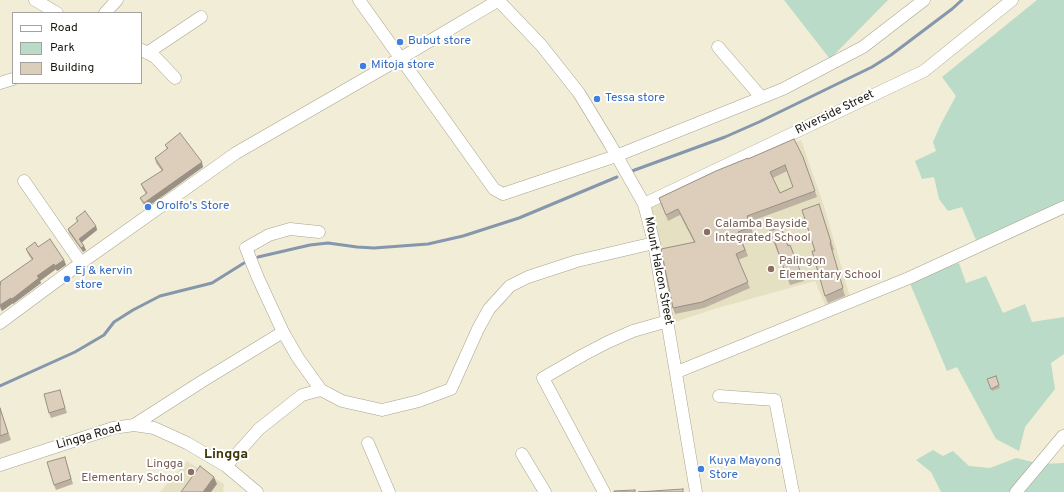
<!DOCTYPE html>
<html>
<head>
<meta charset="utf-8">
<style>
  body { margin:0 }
  #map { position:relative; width:1064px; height:492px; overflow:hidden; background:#f2edd6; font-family:Overpass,sans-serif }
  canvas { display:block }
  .legend { position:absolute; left:12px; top:12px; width:130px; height:72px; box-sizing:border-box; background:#fff; border:1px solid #a3a29f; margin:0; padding:5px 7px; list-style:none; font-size:12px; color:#18160e }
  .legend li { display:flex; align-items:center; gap:8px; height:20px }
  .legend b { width:20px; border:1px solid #a3a29f }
</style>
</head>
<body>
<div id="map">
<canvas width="1064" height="492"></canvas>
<ul class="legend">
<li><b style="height:5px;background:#fff"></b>Road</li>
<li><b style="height:11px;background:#b9dbc7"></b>Park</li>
<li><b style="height:11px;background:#dccebb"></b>Building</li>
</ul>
</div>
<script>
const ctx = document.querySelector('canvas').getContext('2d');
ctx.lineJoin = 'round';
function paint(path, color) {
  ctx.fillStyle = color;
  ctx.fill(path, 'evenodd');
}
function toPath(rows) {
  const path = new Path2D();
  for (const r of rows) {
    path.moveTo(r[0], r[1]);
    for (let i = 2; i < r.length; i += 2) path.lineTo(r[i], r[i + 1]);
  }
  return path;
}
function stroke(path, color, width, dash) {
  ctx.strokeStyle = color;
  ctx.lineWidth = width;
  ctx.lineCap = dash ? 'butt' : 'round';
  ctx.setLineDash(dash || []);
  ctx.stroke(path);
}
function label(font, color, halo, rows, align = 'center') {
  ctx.font = font + ' Overpass,sans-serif';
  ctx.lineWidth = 4;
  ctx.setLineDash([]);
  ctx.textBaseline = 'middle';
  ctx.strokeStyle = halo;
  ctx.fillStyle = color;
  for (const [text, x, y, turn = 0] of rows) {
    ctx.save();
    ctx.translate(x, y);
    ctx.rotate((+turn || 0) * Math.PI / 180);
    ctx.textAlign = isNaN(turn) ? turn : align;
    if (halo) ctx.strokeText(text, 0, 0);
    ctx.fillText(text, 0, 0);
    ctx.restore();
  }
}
const built = toPath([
  [801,140,824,206,850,297,826,307,815,281,714,309,675,322,648,203],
  [187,461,224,484,223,492,160,492]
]);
const green = toPath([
  [784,0,888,0,830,59],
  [1037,0,1064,0,1064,201,976,240,962,207,948,211,939,199,934,177,922,179,915,161,936,151,933,142,941,124,956,96,942,77],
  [959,263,966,283,986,276,1003,313,1025,304,1032,322,1064,317,1064,354,1051,363,1055,389,1025,427,1019,451,996,439,957,367,947,371,909,281],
  [933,450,943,456,953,451,969,466,990,468,1016,458,1041,464,1064,463,1064,492,941,492,931,472,916,460]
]);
const stream = toPath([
  [632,171,725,137,759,122,872,67,891,55,952,9,962,0],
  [258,257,310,245,328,243,357,247,374,248,428,244,463,236,519,218,617,177],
  [0,386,75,352,104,335,114,322,133,310,160,296,212,283,244,263]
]);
const minor = toPath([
  [35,0,57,13],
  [359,0,494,189,503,194,616,156,783,89,863,47,924,0],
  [498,0,541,45,579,93,610,144,644,204,654,243,696,492],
  [105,13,117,0],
  [718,47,761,97],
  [142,50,155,57,175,78],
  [147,53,201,17],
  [0,83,13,79],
  [24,181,81,263],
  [644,204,924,71,1012,0],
  [319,232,290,229,269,235,246,248,258,278,283,332,298,358,321,390],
  [0,323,81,263,236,153,401,58,499,0],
  [677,372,909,278,1064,207],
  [719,396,775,400,793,492],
  [134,425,201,382,283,332],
  [368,443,389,492],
  [522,454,545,492],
  [0,465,113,428,134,425,154,428,187,443,226,466,257,492],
  [226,466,259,429,302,395,321,390,342,401,382,410,419,401,451,389,478,329,489,309,510,286,528,277,577,261,654,243],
  [604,492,543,378,583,355,608,342,633,331,668,321],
  [1016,492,1063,436]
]);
const wall = toPath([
  [165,145,203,167,146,208,142,202,140,198,146,194,143,189,141,184,162,171,156,163,155,158,167,149],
  [803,157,817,197,749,222,753,233,741,238,748,256,738,260,750,288,704,308,675,314,673,308,694,242,680,215,668,221,659,198,748,159],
  [787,171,793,187,780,193,773,178],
  [819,204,834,250,832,250,845,296,828,303,825,296,815,251],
  [76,218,96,226,97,230,82,242,86,250,83,252,69,233,68,229,77,222],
  [769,231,788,246,790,245,804,281,790,285,778,253],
  [38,247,64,260,66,265,57,271,56,269,40,281,41,283,13,304,13,303,2,311,0,308,0,282,32,260,28,254,26,249],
  [996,376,1000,388,992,391,987,379],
  [61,395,67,413,51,418,49,413],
  [0,408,11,440,0,444],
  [65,457,73,484,56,490,54,485]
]);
const shadedWall = toPath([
  [202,162,203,167,146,208,144,203],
  [96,226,97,230,81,243,79,239],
  [84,246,86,250,83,252,81,248],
  [64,260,66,265,57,271,55,266],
  [54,264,56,269,40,281,41,283,13,304,12,299,37,276],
  [11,298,13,303,2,311,0,305],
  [214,477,217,484,211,492,203,492]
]);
const building = toPath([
  [180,133,202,162,144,203,140,198,147,193,141,184,163,170,155,158,168,148,165,145,180,133],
  [794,139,803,157,815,191,747,216,751,227,738,232,745,250,736,254,748,282,702,302,673,308,661,249,695,242,678,209,666,215,659,198,716,171,748,158,748,159,794,139],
  [785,165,793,187,780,193,770,172,785,165],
  [819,204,831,242,830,243,843,288,825,296,812,251,815,251,802,210,819,204],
  [85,211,96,226,79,239,84,246,81,248,68,229,78,221,76,218,85,211],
  [781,227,788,246,790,245,801,273,787,278,776,245,769,231,781,227],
  [50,239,64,260,55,266,54,264,37,276,39,278,12,299,11,298,0,305,0,285,1,284,0,282,33,259,26,249,35,242,38,247,50,239],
  [996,376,999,385,991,389,987,379,996,376],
  [60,390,65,408,49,413,44,394,60,390],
  [0,408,8,433,0,436,0,408],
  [65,457,71,479,54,485,47,462,65,457],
  [200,466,214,477,203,492,181,492,200,466],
  [683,489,683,492,638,492,683,489],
  [635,490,635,492,614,492,614,491,635,490]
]);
const markers = [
  [400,42,4,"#3f7fe0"],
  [363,66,4,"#3f7fe0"],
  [597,99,4,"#3f7fe0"],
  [148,207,4,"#3f7fe0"],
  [707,232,4,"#8d6e63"],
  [771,269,4,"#8d6e63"],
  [67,279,4,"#3f7fe0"],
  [701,469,4,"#3f7fe0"],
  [191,472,4,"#8d6e63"]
];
const shopNames = [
  ["Bubut store",408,42],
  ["Mitoja store",371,66],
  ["Tessa store",605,99],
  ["Orolfo's Store",156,207],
  ["Ej & kervin",75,272],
  ["store",75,286],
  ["Kuya Mayong",709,462],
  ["Store",709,476]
];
const streetNames = [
  ["Riverside Street",835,113,-26],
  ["Mount Halcon Street",658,271,79],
  ["Lingga Road",89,437,-16]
];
const educationNames = [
  ["Calamba Bayside",715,225],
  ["Integrated School",715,239],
  ["Palingon",779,262],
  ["Elementary School",779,276],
  ["Lingga",183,465,"right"],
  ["Elementary School",183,479,"right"]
];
const quarterNames = [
  ["Lingga",226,455]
];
paint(built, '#e6e0c2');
paint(green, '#b9dbc7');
stroke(stream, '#8597ac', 3);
stroke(minor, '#a8a38e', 13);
stroke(minor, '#fff', 12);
paint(wall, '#bdb1a1');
paint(shadedWall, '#9a9083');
paint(building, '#dccebb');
stroke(building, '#9a9083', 1);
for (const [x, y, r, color] of markers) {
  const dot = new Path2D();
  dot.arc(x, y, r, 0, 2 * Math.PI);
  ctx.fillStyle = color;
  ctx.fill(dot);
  stroke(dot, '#fff', 1.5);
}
label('12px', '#366cbe', '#fff', shopNames, 'left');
label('12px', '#18160e', '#fff', streetNames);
label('12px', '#785e54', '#fff', educationNames, 'left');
label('bold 14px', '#40360b', '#fff', quarterNames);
</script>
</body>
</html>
